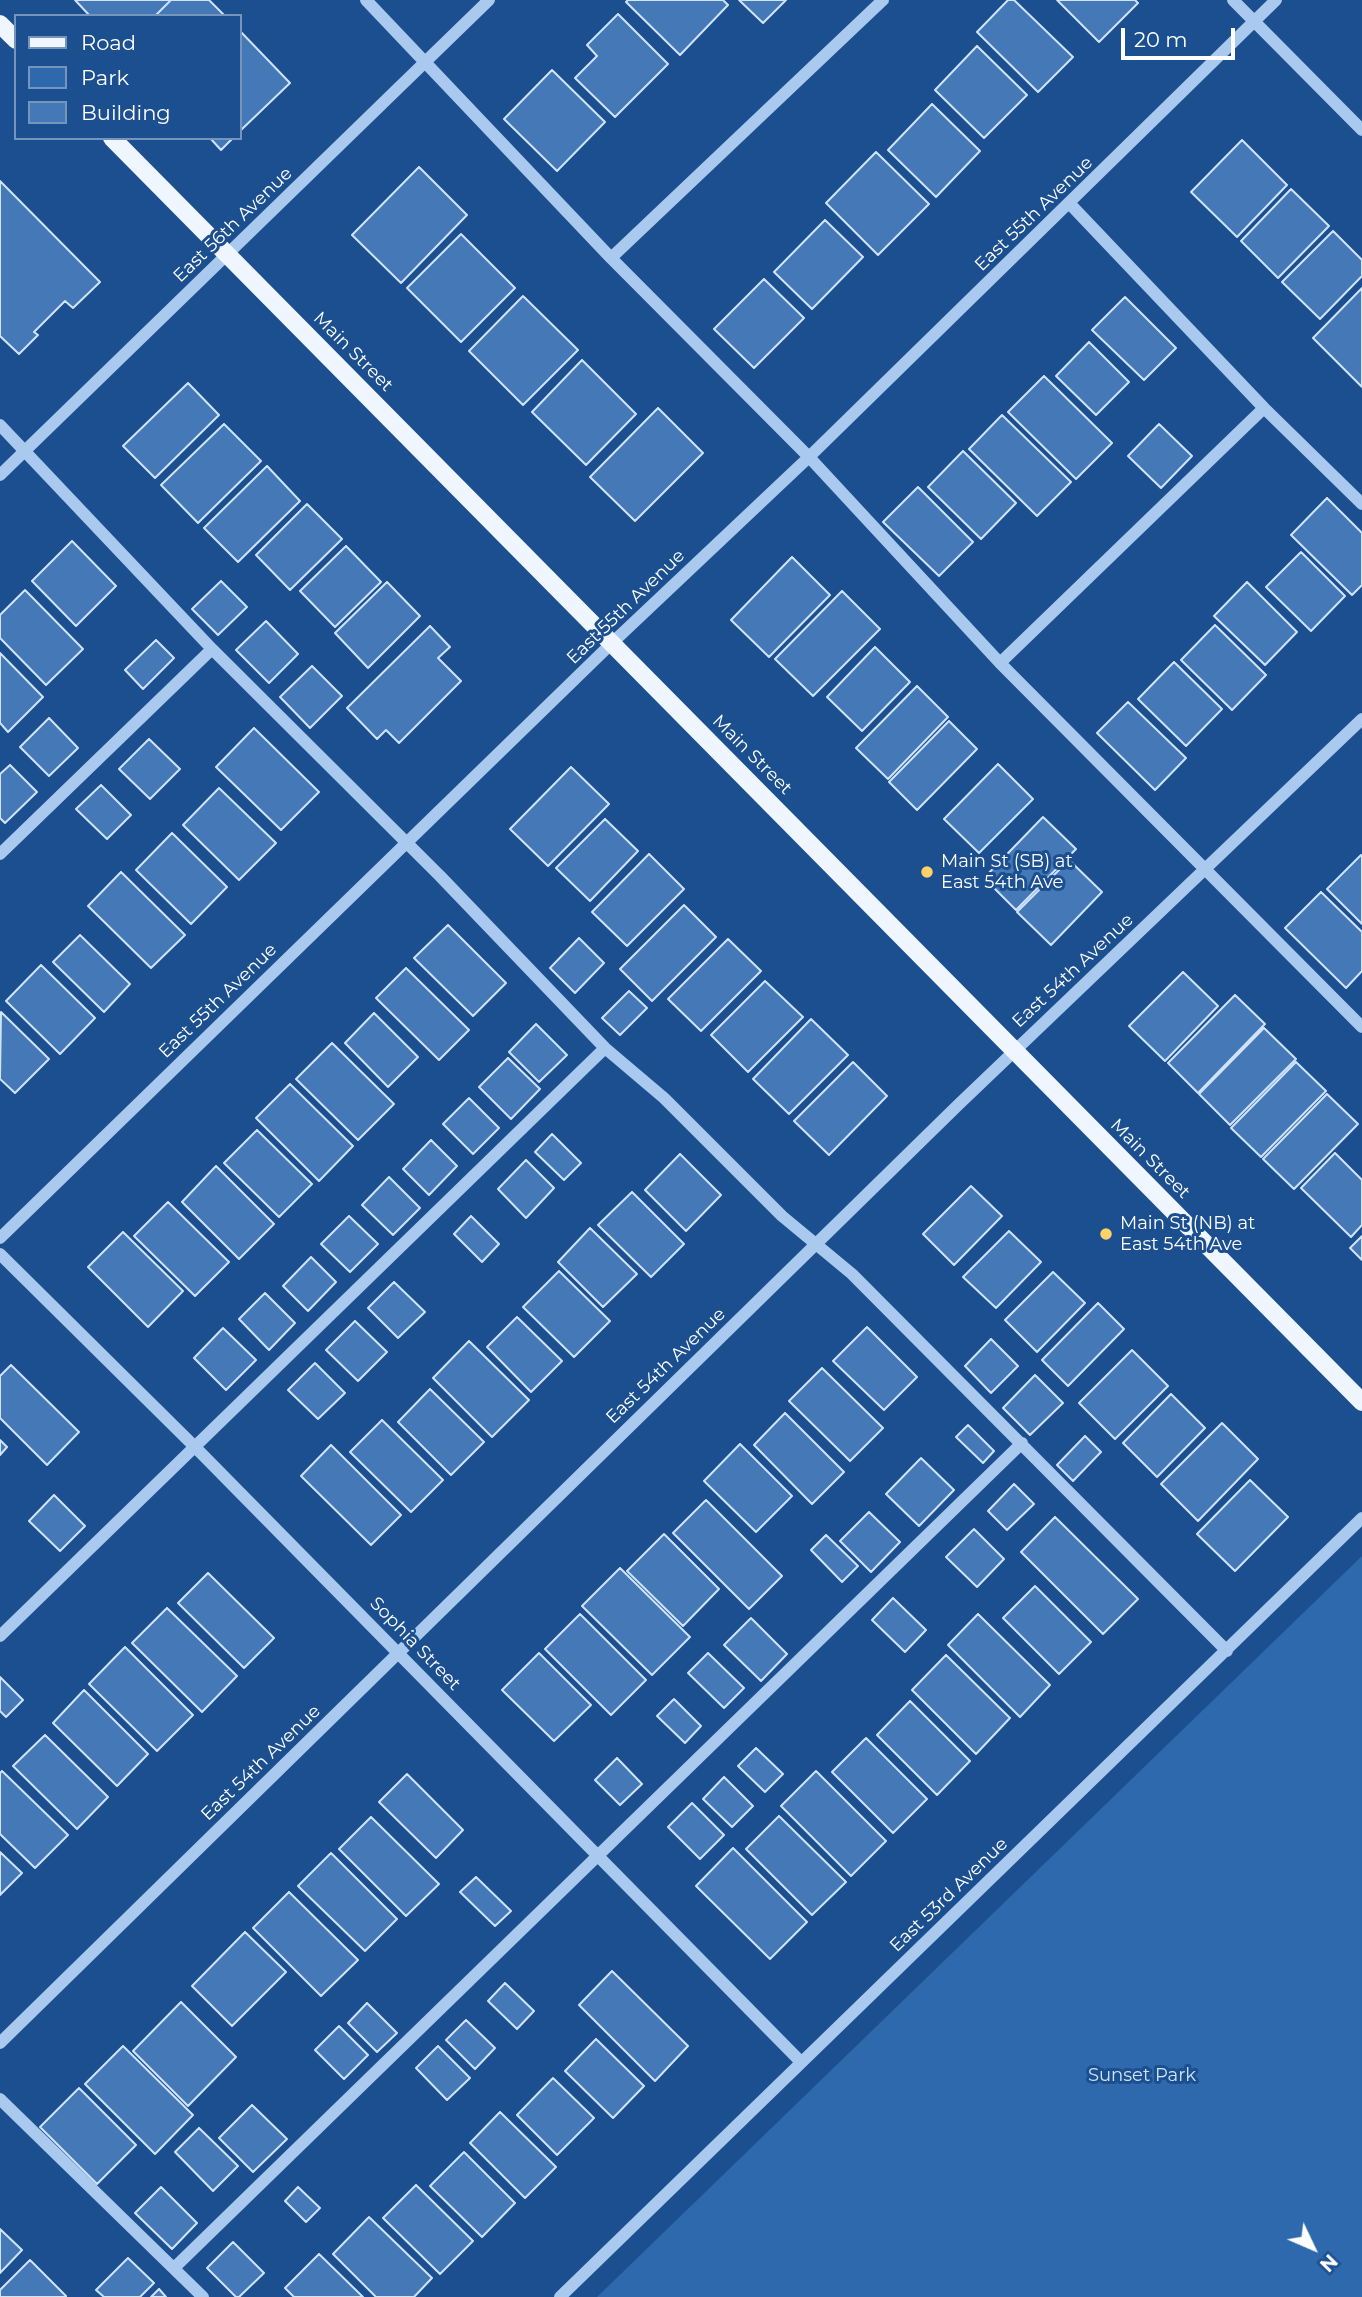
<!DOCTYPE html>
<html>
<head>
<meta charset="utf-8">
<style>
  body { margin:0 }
  #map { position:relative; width:1362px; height:2297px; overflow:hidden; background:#1b4f8f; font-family:Montserrat,sans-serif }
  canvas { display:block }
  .legend { position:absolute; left:14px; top:14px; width:228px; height:126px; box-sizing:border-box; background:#1b4f8f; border:2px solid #7695bc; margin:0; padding:9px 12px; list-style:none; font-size:21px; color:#fff }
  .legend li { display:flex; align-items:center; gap:14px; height:35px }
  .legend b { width:35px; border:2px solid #7695bc }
  .north { position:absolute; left:1278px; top:2213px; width:70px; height:70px; -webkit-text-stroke:5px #1b4f8f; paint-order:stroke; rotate:134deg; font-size:19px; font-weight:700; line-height:28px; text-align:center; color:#fff }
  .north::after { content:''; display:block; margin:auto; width:24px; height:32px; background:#fff; clip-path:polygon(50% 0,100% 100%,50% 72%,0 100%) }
  .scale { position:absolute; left:1121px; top:28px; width:114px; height:32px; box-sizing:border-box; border:4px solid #fff; border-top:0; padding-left:9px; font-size:21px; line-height:24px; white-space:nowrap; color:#fff; -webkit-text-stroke:5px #1b4f8f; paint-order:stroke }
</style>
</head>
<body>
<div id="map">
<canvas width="1362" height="2297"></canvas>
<ul class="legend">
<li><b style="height:9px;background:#f0f6ff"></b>Road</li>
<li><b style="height:19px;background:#2e69ad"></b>Park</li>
<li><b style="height:19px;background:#4478b7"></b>Building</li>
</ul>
<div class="north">N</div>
<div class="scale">20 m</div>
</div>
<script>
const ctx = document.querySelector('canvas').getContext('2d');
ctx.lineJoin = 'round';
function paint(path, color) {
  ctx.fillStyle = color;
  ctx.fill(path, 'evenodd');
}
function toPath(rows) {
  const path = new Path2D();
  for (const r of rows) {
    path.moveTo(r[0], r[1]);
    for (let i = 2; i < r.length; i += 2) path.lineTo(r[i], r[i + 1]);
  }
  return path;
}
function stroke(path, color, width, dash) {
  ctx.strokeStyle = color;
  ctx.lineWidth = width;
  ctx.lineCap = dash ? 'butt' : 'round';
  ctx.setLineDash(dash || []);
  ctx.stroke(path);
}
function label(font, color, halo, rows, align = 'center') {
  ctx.font = font + ' Montserrat,sans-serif';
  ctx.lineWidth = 6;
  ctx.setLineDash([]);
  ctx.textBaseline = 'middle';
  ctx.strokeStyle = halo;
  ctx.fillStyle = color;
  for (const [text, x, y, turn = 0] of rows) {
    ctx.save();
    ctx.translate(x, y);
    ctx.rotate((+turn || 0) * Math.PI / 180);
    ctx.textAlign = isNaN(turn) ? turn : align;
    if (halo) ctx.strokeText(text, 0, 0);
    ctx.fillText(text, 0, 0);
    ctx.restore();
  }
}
const green = toPath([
  [1362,1556,1362,2297,597,2297]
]);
const building = toPath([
  [75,0,171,0,155,16,90,16,75,0],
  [171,0,209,0,225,16,155,16,171,0],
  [628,0,723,0,728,5,680,55,626,2,628,0],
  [739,0,786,0,763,23,739,0],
  [1008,0,1014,0,1073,57,1038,92,977,32,1008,0],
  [1057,0,1135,0,1138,3,1099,42,1057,0],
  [618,14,668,64,615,117,575,78,597,56,587,45,618,14],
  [240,31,290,83,240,131,240,31],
  [977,46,1027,95,984,138,935,90,977,46],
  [552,70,605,122,557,171,504,119,552,70],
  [932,104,980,151,936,197,888,150,932,104],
  [210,138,233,138,221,150,210,138],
  [1242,140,1287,185,1237,237,1191,192,1242,140],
  [876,152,929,204,878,255,826,203,876,152],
  [419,167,467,215,401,283,352,235,419,167],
  [0,181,100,282,73,308,65,301,34,332,38,335,19,354,0,336,0,181],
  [1291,189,1329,226,1278,278,1241,241,1291,189],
  [825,220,863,257,812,309,774,272,825,220],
  [1333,231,1362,260,1362,276,1320,319,1282,282,1333,231],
  [461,234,515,288,461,342,407,288,461,234],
  [764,279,804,318,754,368,714,329,764,279],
  [1362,288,1362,387,1313,338,1362,288],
  [523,296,578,350,523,405,469,351,523,296],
  [1125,297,1176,348,1144,380,1092,330,1125,297],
  [1089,342,1129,382,1096,415,1056,376,1089,342],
  [582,360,636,414,586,465,532,412,582,360],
  [1044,376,1112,443,1076,479,1008,412,1044,376],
  [188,383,219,415,155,478,123,446,188,383],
  [658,408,703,453,635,521,590,477,658,408],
  [1002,415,1071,482,1037,516,969,449,1002,415],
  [224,424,261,461,198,523,161,485,224,424],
  [1159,424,1192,456,1161,488,1128,456,1159,424],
  [963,451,1016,503,981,539,928,487,963,451],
  [267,466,300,501,238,562,204,528,267,466],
  [918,487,973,542,939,576,883,522,918,487],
  [1327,498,1362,533,1362,585,1352,595,1291,535,1327,498],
  [307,504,342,539,290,590,256,555,307,504],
  [72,541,116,586,76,626,32,581,72,541],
  [346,546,381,582,335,627,300,591,346,546],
  [1301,552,1345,596,1311,631,1266,587,1301,552],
  [792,557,830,595,769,657,731,620,792,557],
  [221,581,247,607,218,635,192,609,221,581],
  [387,582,420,616,368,668,335,633,387,582],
  [1247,582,1297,632,1265,665,1214,616,1247,582],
  [25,590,83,649,46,685,0,638,0,615,25,590],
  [842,591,880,629,813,696,775,659,842,591],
  [266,621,298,654,269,683,236,650,266,621],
  [1215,625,1266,675,1232,710,1181,660,1215,625],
  [430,626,450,647,438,658,461,681,399,743,386,730,377,739,347,708,430,626],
  [156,640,174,658,143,689,125,670,156,640],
  [875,647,910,682,862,731,827,697,875,647],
  [0,653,43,697,8,732,0,723,0,653],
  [1174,662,1222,709,1186,746,1138,699,1174,662],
  [312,666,342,696,310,728,280,697,312,666],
  [917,686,948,717,888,779,856,748,917,686],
  [1128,702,1186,758,1155,790,1097,733,1128,702],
  [49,718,78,748,49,776,20,747,49,718],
  [949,721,977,749,917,810,889,782,949,721],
  [254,728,319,792,281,830,216,767,254,728],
  [149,739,180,769,150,799,119,769,149,739],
  [998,764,1033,799,979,853,944,819,998,764],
  [10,765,37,792,5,823,0,818,0,774,10,765],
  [571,767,609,804,548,866,510,829,571,767],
  [101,785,131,815,107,839,76,809,101,785],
  [219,788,276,843,239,880,183,825,219,788],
  [1043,817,1076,849,1016,910,984,878,1043,817],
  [605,819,638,851,590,901,556,868,605,819],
  [172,833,227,887,191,924,136,870,172,833],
  [649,854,684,889,627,946,592,912,649,854],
  [1361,855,1362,856,1362,924,1327,889,1361,855],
  [1069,860,1102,892,1051,945,1017,912,1069,860],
  [121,872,185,935,151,968,88,906,121,872],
  [1321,892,1362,932,1362,971,1346,988,1285,928,1321,892],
  [684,905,716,937,652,1001,620,969,684,905],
  [448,925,506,983,473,1016,414,958,448,925],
  [80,935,130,984,104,1012,53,962,80,935],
  [579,938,604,963,575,993,550,968,579,938],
  [728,939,761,971,701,1031,668,999,728,939],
  [41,965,95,1018,60,1054,6,1001,41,965],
  [406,968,469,1030,439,1060,376,998,406,968],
  [1183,972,1218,1006,1165,1061,1129,1026,1183,972],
  [765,981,803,1017,748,1072,711,1035,765,981],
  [629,991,647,1008,620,1035,602,1018,629,991],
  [1235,995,1265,1024,1198,1093,1168,1063,1235,995],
  [1,1012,49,1059,15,1093,0,1079,1,1012],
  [374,1013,418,1057,388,1087,345,1043,374,1013],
  [811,1019,848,1055,789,1114,753,1079,811,1019],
  [536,1024,567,1055,539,1082,509,1052,536,1024],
  [1264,1028,1296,1059,1230,1125,1199,1094,1264,1028],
  [332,1043,394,1104,358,1140,296,1079,332,1043],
  [508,1058,540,1089,511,1119,479,1087,508,1058],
  [853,1062,887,1096,829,1155,794,1121,853,1062],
  [1296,1062,1326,1091,1261,1157,1231,1128,1296,1062],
  [290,1084,353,1146,319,1181,256,1118,290,1084],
  [1327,1094,1358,1124,1294,1189,1263,1159,1327,1094],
  [469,1098,499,1128,473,1154,443,1124,469,1098],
  [257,1130,312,1184,279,1217,224,1163,257,1130],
  [552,1134,581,1163,564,1180,535,1152,552,1134],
  [431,1140,457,1166,429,1195,403,1169,431,1140],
  [1335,1153,1362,1180,1362,1225,1351,1237,1301,1188,1335,1153],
  [680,1154,721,1195,686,1231,645,1190,680,1154],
  [526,1160,554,1188,526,1218,498,1189,526,1160],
  [216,1166,274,1224,239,1259,182,1202,216,1166],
  [389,1177,420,1208,393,1235,362,1205,389,1177],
  [971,1186,1002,1216,954,1265,923,1234,971,1186],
  [632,1192,684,1244,651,1277,598,1225,632,1192],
  [168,1202,229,1262,195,1296,134,1236,168,1202],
  [349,1216,378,1244,350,1272,321,1244,349,1216],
  [471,1216,499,1244,482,1262,454,1234,471,1216],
  [590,1228,637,1274,603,1307,558,1262,590,1228],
  [1009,1231,1041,1262,996,1308,963,1277,1009,1231],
  [123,1232,183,1291,148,1327,88,1267,123,1232],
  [1362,1236,1362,1260,1350,1248,1362,1236],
  [311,1257,336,1282,308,1311,283,1286,311,1257],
  [559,1271,610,1321,574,1357,523,1307,559,1271],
  [1053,1272,1085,1303,1037,1352,1005,1320,1053,1272],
  [394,1282,425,1312,398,1338,368,1308,394,1282],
  [265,1293,295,1323,269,1350,239,1319,265,1293],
  [1098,1303,1124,1329,1068,1386,1042,1360,1098,1303],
  [517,1317,562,1361,531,1392,487,1347,517,1317],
  [355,1321,387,1352,358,1381,326,1350,355,1321],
  [867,1327,917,1377,884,1410,833,1361,867,1327],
  [223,1328,256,1360,226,1390,194,1358,223,1328],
  [991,1339,1018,1366,991,1393,965,1366,991,1339],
  [469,1341,529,1400,492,1437,433,1378,469,1341],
  [1132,1350,1168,1386,1115,1439,1079,1403,1132,1350],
  [315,1363,345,1393,318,1419,288,1390,315,1363],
  [11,1365,79,1432,47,1465,0,1418,0,1376,11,1365],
  [822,1368,883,1428,850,1461,789,1401,822,1368],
  [1035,1375,1063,1403,1030,1435,1003,1408,1035,1375],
  [430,1389,484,1442,451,1475,398,1422,430,1389],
  [1171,1394,1205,1428,1157,1477,1123,1443,1171,1394],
  [785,1413,844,1472,812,1504,754,1445,785,1413],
  [382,1420,443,1480,411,1512,350,1452,382,1420],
  [1222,1423,1258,1459,1198,1521,1161,1484,1222,1423],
  [968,1425,994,1451,983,1463,956,1437,968,1425],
  [1085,1436,1101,1452,1073,1481,1057,1465,1085,1436],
  [0,1440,7,1447,0,1455,0,1440],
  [740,1444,792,1496,756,1532,704,1481,740,1444],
  [331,1445,401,1515,371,1545,301,1476,331,1445],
  [921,1458,954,1490,919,1526,886,1494,921,1458],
  [1250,1480,1288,1517,1235,1571,1197,1534,1250,1480],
  [1014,1484,1034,1504,1007,1530,988,1511,1014,1484],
  [54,1495,85,1526,60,1551,29,1521,54,1495],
  [706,1500,782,1576,749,1609,673,1533,706,1500],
  [869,1512,900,1542,871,1572,840,1541,869,1512],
  [1055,1517,1138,1599,1103,1634,1021,1552,1055,1517],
  [974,1529,1004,1559,977,1587,946,1557,974,1529],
  [664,1534,719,1589,683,1626,627,1571,664,1534],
  [826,1535,858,1566,842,1582,811,1550,826,1535],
  [620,1568,690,1637,652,1675,582,1606,620,1568],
  [208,1573,274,1638,244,1668,178,1603,208,1573],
  [1035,1586,1091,1642,1059,1674,1003,1618,1035,1586],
  [893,1598,926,1630,905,1652,872,1620,893,1598],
  [167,1608,237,1676,202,1712,132,1643,167,1608],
  [580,1614,646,1680,611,1715,545,1649,580,1614],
  [978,1614,1050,1685,1020,1717,948,1645,978,1614],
  [751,1618,787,1654,761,1681,724,1645,751,1618],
  [125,1647,193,1715,157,1751,89,1684,125,1647],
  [539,1653,591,1705,554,1741,502,1690,539,1653],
  [708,1653,744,1688,724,1708,688,1673,708,1653],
  [946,1655,1010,1718,976,1754,912,1690,946,1655],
  [0,1677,23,1700,6,1717,0,1711,0,1677],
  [84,1690,148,1754,117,1786,53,1723,84,1690],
  [674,1699,701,1726,685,1743,657,1716,674,1699],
  [910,1701,970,1761,937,1795,877,1735,910,1701],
  [45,1735,108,1797,77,1829,13,1766,45,1735],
  [866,1738,927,1799,893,1833,832,1772,866,1738],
  [756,1748,783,1774,765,1792,738,1766,756,1748],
  [617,1758,642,1784,620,1805,595,1780,617,1758],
  [2,1771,68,1835,35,1868,0,1834,0,1773,2,1771],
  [816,1771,886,1841,851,1876,781,1806,816,1771],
  [407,1774,463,1830,436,1858,379,1802,407,1774],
  [724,1777,753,1806,732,1827,703,1799,724,1777],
  [692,1803,724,1835,700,1859,668,1827,692,1803],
  [779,1816,846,1882,812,1915,746,1849,779,1816],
  [371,1817,439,1884,406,1916,339,1849,371,1817],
  [733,1848,807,1922,770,1959,696,1886,733,1848],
  [0,1852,22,1873,0,1895,0,1852],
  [331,1853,397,1919,365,1951,298,1886,331,1853],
  [476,1877,511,1911,495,1926,460,1892,476,1877],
  [289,1892,358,1960,321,1996,253,1928,289,1892],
  [245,1932,286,1972,232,2026,192,1986,245,1932],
  [612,1971,688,2046,655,2081,579,2005,612,1971],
  [505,1983,534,2011,517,2029,488,2001,505,1983],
  [181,2002,236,2057,188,2106,133,2051,181,2002],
  [367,2003,397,2033,377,2052,348,2023,367,2003],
  [466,2020,495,2048,475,2069,446,2040,466,2020],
  [339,2026,368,2055,344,2079,315,2050,339,2026],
  [596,2039,644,2086,613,2118,565,2071,596,2039],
  [123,2046,193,2115,155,2154,85,2084,123,2046],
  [438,2046,470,2078,447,2100,416,2068,438,2046],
  [553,2078,594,2118,557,2155,517,2115,553,2078],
  [79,2088,136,2145,97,2184,40,2127,79,2088],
  [252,2105,287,2139,253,2172,219,2138,252,2105],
  [500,2112,556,2167,525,2198,470,2143,500,2112],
  [199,2128,238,2166,213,2191,175,2152,199,2128],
  [464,2152,515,2203,482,2237,430,2186,464,2152],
  [416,2185,473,2241,440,2274,383,2218,416,2185],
  [161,2187,197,2223,172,2249,135,2213,161,2187],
  [298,2187,320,2208,306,2222,285,2201,298,2187],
  [369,2217,432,2278,414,2297,376,2297,333,2254,369,2217],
  [0,2229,22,2250,0,2273,0,2229],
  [233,2242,264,2273,239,2297,236,2297,207,2268,233,2242],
  [319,2254,363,2297,294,2297,285,2288,319,2254],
  [128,2258,154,2283,140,2297,104,2297,96,2290,128,2258],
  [30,2260,66,2296,66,2297,0,2297,0,2290,30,2260],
  [159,2289,166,2297,151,2297,159,2289]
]);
const minor = toPath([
  [366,0,611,258,809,457,1000,663,1362,1027],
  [1233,0,1362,130],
  [1070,204,1264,408,1362,504],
  [611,258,883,0],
  [0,425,212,649,440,876,605,1048,664,1098,782,1216,852,1274,1227,1651],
  [0,475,489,0],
  [1000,663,1264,408],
  [0,854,212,649],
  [0,1238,612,643,809,457,1276,0],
  [0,1254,195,1447,801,2062],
  [0,1636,605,1048],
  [0,2043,957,1106,1362,719],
  [0,2099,203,2297],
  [174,2268,1022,1443],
  [560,2297,1362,1518]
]);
const major = toPath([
  [0,24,16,40],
  [112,138,1362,1402]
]);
const markers = [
  [927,872,7,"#ffd166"],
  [1106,1234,7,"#ffd166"]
];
const streetNames = [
  ["East 55th Avenue",1034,214,-44],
  ["East 56th Avenue",233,225,-44],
  ["Main Street",353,352,45],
  ["East 55th Avenue",626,607,-44],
  ["Main Street",752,755,45],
  ["East 54th Avenue",1073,971,-43],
  ["East 55th Avenue",218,1001,-44],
  ["Main Street",1150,1159,45],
  ["East 54th Avenue",666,1366,-44],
  ["Sophia Street",415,1644,46],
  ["East 54th Avenue",261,1763,-44],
  ["East 53rd Avenue",949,1895,-44]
];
const poiNames = [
  ["Main St (SB) at",941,862],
  ["East 54th Ave",941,883],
  ["Main St (NB) at",1120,1224],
  ["East 54th Ave",1120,1245]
];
const parkNames = [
  ["Sunset Park",1142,2076]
];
paint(green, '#2e69ad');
paint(building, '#4478b7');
stroke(building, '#cfe3fa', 2);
stroke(minor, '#a9c9ee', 12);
stroke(major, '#f0f6ff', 18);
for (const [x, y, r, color] of markers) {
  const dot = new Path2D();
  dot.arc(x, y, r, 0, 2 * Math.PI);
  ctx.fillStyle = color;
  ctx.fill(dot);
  stroke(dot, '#1b4f8f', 2.5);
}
label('18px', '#fff', '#1b4f8f', streetNames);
label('18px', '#fff', '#1b4f8f', poiNames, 'left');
label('18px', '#cfe3fa', '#1b4f8f', parkNames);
</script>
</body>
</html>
